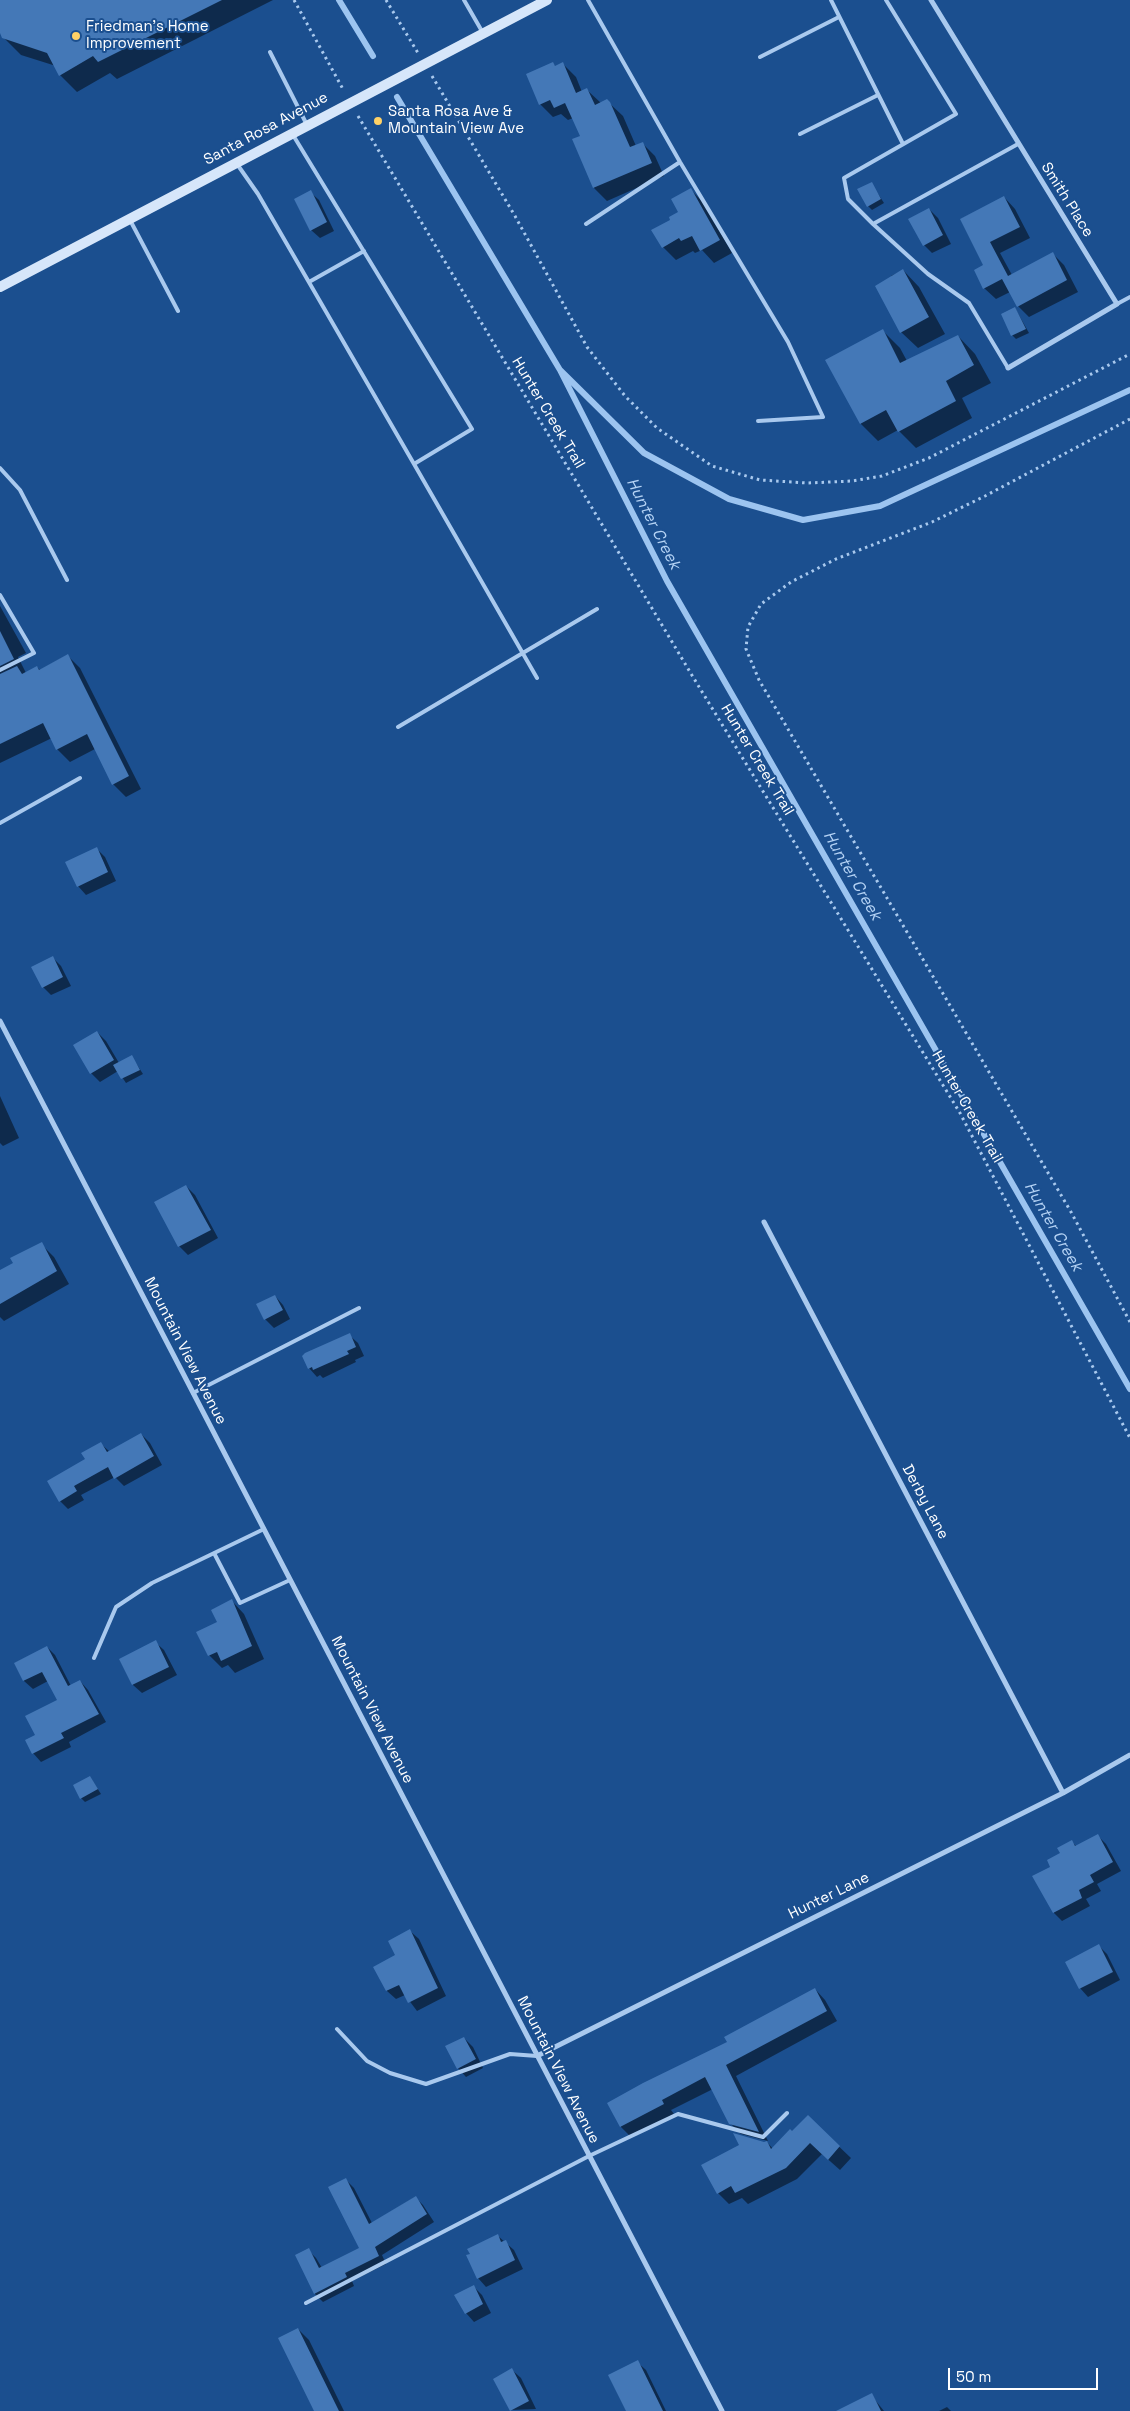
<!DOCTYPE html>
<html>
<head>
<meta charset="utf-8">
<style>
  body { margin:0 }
  #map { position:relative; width:1130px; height:2411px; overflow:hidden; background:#1b4f8f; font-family:"Space Grotesk",sans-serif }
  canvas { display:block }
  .scale { position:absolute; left:948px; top:2368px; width:150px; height:22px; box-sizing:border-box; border:2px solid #fff; border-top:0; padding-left:6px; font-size:15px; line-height:18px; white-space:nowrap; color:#fff; -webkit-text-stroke:4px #1b4f8f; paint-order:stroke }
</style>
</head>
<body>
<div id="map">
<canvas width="1130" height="2411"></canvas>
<div class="scale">50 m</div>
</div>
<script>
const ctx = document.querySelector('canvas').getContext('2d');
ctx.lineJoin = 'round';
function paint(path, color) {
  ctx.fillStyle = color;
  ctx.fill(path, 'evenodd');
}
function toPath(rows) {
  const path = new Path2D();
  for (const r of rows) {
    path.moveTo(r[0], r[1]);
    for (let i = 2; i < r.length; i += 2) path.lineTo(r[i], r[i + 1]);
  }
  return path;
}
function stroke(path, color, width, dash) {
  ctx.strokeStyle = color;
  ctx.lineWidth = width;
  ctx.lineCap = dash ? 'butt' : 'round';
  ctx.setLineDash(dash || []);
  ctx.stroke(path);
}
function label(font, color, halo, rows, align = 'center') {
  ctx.font = font + ' "Space Grotesk",sans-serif';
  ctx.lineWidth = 4;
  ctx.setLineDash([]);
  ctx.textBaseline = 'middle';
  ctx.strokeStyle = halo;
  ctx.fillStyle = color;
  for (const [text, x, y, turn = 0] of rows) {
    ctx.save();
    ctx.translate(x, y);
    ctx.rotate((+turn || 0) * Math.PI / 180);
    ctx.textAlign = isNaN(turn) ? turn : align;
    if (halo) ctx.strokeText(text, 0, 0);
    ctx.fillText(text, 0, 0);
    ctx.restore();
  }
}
const shadow = toPath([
  [0,0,273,0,117,79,110,73,77,92,60,75,56,66,21,55,3,37,0,30],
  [553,64,556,67,563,64,576,77,582,92,587,90,601,103,607,101,623,116,636,146,642,143,655,156,664,176,607,201,594,188,573,140,581,136,573,118,568,120,561,114,553,117,540,104],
  [871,183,884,203,872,210,868,206],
  [691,190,704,203,732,253,714,263,702,250,695,253,693,251,676,260,663,247,672,220,679,212],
  [310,192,319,200,334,231,320,238,311,230],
  [1004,197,1015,209,1030,238,1000,253,1012,275,1053,254,1064,265,1078,292,1029,317,1018,306,1010,292,996,299,984,288,975,271,985,266,961,219],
  [929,209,938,218,951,244,932,253,924,245],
  [903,270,919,287,945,334,918,348,901,332,891,276],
  [1015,308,1029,333,1016,339,1012,335],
  [883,331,900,348,907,361,958,336,975,354,991,383,962,398,972,418,916,448,898,430,878,441,861,424,827,360],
  [0,606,26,653,18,657,26,673,37,667,40,670,67,655,80,668,141,789,126,797,113,784,95,749,70,762,57,749,52,738,0,763],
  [96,848,105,857,116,881,86,895,78,886],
  [53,958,61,966,71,986,51,995,43,987],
  [97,1032,106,1041,119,1063,132,1057,143,1074,126,1083,118,1071,100,1082,91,1073],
  [0,1096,19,1138,3,1146,0,1143],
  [186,1186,195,1195,218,1238,188,1255,179,1246],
  [41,1244,54,1257,69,1284,4,1321,0,1317,0,1272,15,1264],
  [275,1296,283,1305,290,1319,274,1328,265,1319],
  [349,1335,358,1343,364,1356,355,1360,356,1362,323,1378,320,1375,317,1377,309,1368],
  [141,1434,150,1443,162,1465,124,1486,115,1477,81,1495,84,1500,68,1509,60,1501,86,1460,101,1444,110,1452],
  [232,1601,244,1614,264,1659,235,1673,228,1665,222,1668,209,1655,218,1623],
  [155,1642,164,1650,177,1675,142,1693,133,1685,120,1660],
  [47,1647,55,1655,71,1686,80,1681,88,1690,106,1722,69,1742,71,1747,41,1762,33,1753,36,1736,58,1700,48,1681,33,1689,24,1681,15,1663],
  [90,1777,101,1794,85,1802,81,1798],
  [1098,1836,1106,1844,1121,1871,1097,1884,1101,1891,1086,1899,1090,1906,1062,1921,1054,1913,1052,1867,1072,1842,1077,1847],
  [410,1931,419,1939,446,1996,417,2011,405,1995,396,1999,387,1991,375,1967,397,1956],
  [1098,1945,1107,1954,1120,1980,1088,1997,1080,1988],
  [815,1989,825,2000,837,2021,736,2076,768,2141,741,2134,730,2123,713,2089,671,2110,674,2114,631,2137,621,2127,609,2104,728,2043],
  [464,2038,473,2047,483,2068,466,2077,458,2068],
  [808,2117,851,2158,840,2170,822,2154,797,2179,748,2204,742,2198,729,2204,718,2193,764,2144,767,2142,773,2149],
  [346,2180,354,2188,372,2223,415,2197,423,2205,434,2222,382,2255,386,2264,352,2281,354,2286,323,2302,315,2294,308,2250,316,2258,322,2268,361,2249],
  [498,2236,514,2250,523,2269,486,2287,478,2278],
  [473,2286,482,2295,491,2313,474,2322,466,2313],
  [298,2329,309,2340,344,2411,316,2411],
  [637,2362,646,2370,666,2411,627,2411],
  [512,2370,521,2378,536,2409,511,2410],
  [871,2395,884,2411,854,2411],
  [947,2407,951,2411,939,2411]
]);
const stream = toPath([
  [339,0,373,56],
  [397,97,560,370,644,453,729,499,803,520,880,506,1130,390],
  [560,370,667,581,1130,1389]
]);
const building = toPath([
  [0,0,222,0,98,62,93,56,59,76,47,53,2,38,0,33],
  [553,62,555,66,563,62,576,93,587,88,595,105,607,99,610,102,630,147,643,142,652,163,593,188,572,139,580,136,565,103,554,108,550,100,539,105,526,74],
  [872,182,881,199,867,207,857,189],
  [691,188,720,240,700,251,692,236,681,241,679,238,662,248,651,230,670,220,669,217,678,212,671,199],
  [311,190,327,222,310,231,294,199],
  [1004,196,1020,227,990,242,1008,276,1053,252,1067,280,1017,307,1002,279,983,289,974,270,983,265,960,219],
  [929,208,943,235,923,246,908,219],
  [903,269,929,317,900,333,875,286],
  [1015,307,1026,329,1011,336,1001,314],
  [883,329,900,363,958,335,974,365,946,381,956,401,898,432,886,410,860,424,825,360],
  [0,631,14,659,0,666],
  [68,654,129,776,112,785,87,734,56,750,43,723,0,744,0,674,17,666,22,674,37,666,39,670],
  [97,847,108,872,77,887,65,862],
  [53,956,63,977,42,988,31,967],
  [97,1031,114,1060,90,1074,73,1045],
  [132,1055,140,1070,121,1079,113,1065],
  [186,1185,211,1230,178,1247,154,1202],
  [42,1242,57,1271,0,1304,0,1270,13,1263,10,1258],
  [275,1295,283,1310,264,1320,256,1304],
  [350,1333,356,1347,347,1351,349,1354,313,1370,312,1367,308,1369,302,1356,305,1353],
  [141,1433,154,1456,114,1479,108,1467,74,1486,77,1491,59,1502,47,1481,85,1459,81,1453,101,1442,107,1452],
  [232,1599,252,1646,221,1661,217,1652,208,1656,196,1632,217,1622,211,1610],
  [156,1640,169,1667,132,1685,119,1659],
  [47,1646,68,1686,80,1680,99,1714,61,1733,64,1738,32,1754,25,1740,35,1735,25,1716,57,1700,42,1672,23,1681,14,1663],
  [90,1776,98,1789,80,1799,73,1785],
  [1098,1834,1113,1862,1090,1875,1094,1882,1079,1890,1082,1898,1053,1913,1032,1876,1050,1867,1047,1860,1060,1853,1057,1848,1072,1840,1075,1846],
  [410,1929,438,1988,408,2003,399,1985,386,1991,373,1967,395,1955,388,1941],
  [1099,1944,1113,1972,1079,1989,1065,1962],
  [815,1988,827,2011,726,2065,759,2132,729,2124,705,2077,662,2100,664,2104,620,2127,607,2103,643,2083,727,2042,724,2037],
  [464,2037,476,2059,457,2069,445,2046],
  [808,2115,840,2146,828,2160,810,2143,786,2168,735,2193,731,2186,717,2194,701,2165,739,2145,733,2133,764,2142,767,2141,771,2149,790,2129,792,2131],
  [346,2178,369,2224,416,2196,427,2214,375,2247,379,2256,345,2273,347,2277,314,2294,295,2255,309,2248,319,2268,359,2248,328,2187],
  [498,2234,501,2242,506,2240,515,2260,477,2279,466,2255,470,2254,467,2249],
  [474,2285,483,2304,465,2314,454,2295],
  [298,2328,339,2411,314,2411,278,2338],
  [638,2360,663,2411,626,2411,608,2375],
  [512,2368,529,2401,510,2411,493,2379],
  [872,2393,881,2411,836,2411]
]);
const path = toPath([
  [294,0,344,91],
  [386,0,418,53],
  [432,76,515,216,587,347,625,396,657,428,712,466,760,480,808,483,852,481,882,476,929,458,1130,354],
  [358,116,693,677,960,1113,1130,1438],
  [1130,419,985,496,932,522,836,559,791,582,761,604,748,627,746,649,759,680,785,724,1071,1212,1130,1322]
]);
const lane = toPath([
  [464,0,483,33],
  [588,0,680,162,788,342,823,417,758,421],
  [831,0,903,144],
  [270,52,307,125],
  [760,57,839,17],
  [800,134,878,95],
  [293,135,472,429,414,464,537,678],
  [237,164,258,194,414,464],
  [130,220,178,311],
  [586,224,680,162],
  [873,224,848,199,844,178,956,114,886,0],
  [309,282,364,251],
  [1117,304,1130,297],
  [1008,368,969,303,928,274,873,224,1018,144],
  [0,468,20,490,67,580],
  [0,595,34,653,0,670],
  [398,727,597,609],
  [0,823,80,778],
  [193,1393,359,1308],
  [214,1553,240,1603,290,1580],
  [94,1658,116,1607,152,1583,264,1529],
  [337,2029,367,2061,390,2073,426,2084,510,2054,537,2056],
  [306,2303,589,2156,678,2114,763,2137,787,2113]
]);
const street = toPath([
  [931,0,1117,304,1008,368],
  [0,1021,722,2411],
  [764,1222,1063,1793],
  [537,2056,1063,1793,1130,1755]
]);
const secondary = toPath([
  [0,287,547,0]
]);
const markers = [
  [76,36,5,"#ffd166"],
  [378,121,5,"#ffd166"]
];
const poiNames = [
  ["Friedman's Home",86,27],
  ["Improvement",86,44],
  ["Santa Rosa Ave &",388,112],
  ["Mountain View Ave",388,129]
];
const streetNames = [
  ["Santa Rosa Avenue",266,129,-28],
  ["Smith Place",1067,200,58],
  ["Hunter Creek Trail",548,413,59],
  ["Hunter Creek Trail",757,760,59],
  ["Hunter Creek Trail",967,1107,60],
  ["Mountain View Avenue",185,1351,63],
  ["Derby Lane",925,1502,62],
  ["Mountain View Avenue",372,1710,63],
  ["Hunter Lane",829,1896,-26],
  ["Mountain View Avenue",558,2070,63]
];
const waterNames = [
  ["Hunter Creek",653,524,63],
  ["Hunter Creek",852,876,60],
  ["Hunter Creek",1053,1227,60]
];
paint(shadow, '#0007');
stroke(stream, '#9cc4f0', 6);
paint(building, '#4478b7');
stroke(path, '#a9c9ee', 3, [2.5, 4]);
stroke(lane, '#a9c9ee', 4);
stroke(street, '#a9c9ee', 5);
stroke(secondary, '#d6e6fa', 10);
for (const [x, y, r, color] of markers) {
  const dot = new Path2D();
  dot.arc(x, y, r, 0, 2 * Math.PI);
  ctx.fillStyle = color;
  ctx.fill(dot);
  stroke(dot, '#1b4f8f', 2);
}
label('15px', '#fff', '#1b4f8f', poiNames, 'left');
label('15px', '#fff', '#1b4f8f', streetNames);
label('italic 16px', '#b5d3f5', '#1b4f8f', waterNames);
</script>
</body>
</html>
